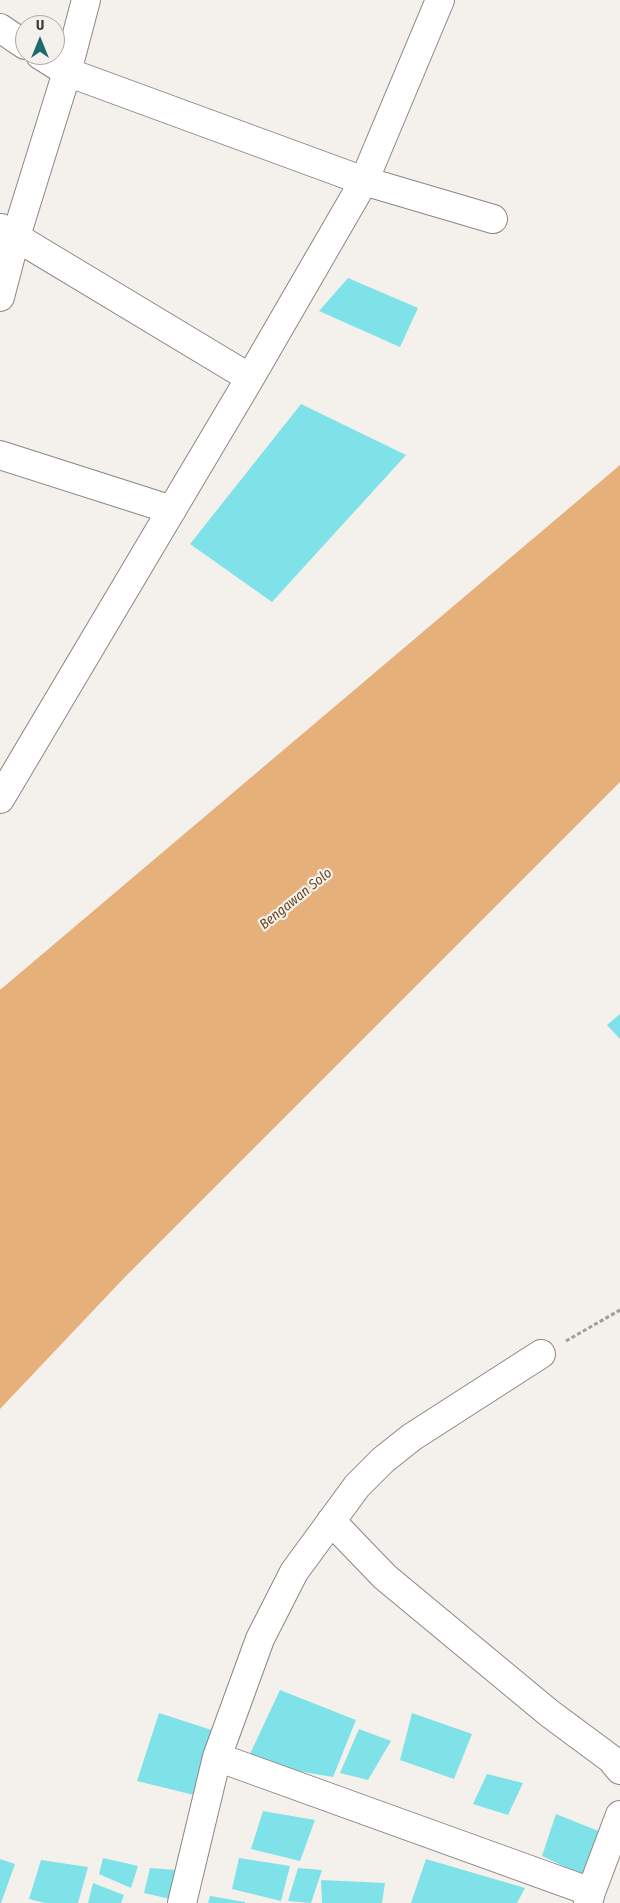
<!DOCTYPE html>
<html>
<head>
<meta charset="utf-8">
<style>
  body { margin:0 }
  #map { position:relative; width:620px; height:1903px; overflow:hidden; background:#f4f0ec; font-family:"Fira Sans Condensed",sans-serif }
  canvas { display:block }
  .north { position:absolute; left:15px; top:15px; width:50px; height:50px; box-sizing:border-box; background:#f4f0ec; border:1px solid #aaa8a4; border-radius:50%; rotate:0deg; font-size:14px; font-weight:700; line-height:20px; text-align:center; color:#3c3b39 }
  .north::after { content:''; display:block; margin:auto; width:18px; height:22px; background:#1d6a6f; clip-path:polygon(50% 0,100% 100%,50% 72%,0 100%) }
</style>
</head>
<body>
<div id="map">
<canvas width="620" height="1903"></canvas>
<div class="north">U</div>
</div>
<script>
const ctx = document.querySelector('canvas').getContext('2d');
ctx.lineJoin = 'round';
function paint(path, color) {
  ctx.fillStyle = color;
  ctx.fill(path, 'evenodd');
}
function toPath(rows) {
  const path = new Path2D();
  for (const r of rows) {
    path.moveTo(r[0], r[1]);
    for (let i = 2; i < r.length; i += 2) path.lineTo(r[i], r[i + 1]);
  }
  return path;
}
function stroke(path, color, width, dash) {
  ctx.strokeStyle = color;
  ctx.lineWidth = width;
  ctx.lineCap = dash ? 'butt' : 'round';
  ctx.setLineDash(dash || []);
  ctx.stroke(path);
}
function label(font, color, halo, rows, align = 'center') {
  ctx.font = font + ' "Fira Sans Condensed",sans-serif';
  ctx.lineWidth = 4.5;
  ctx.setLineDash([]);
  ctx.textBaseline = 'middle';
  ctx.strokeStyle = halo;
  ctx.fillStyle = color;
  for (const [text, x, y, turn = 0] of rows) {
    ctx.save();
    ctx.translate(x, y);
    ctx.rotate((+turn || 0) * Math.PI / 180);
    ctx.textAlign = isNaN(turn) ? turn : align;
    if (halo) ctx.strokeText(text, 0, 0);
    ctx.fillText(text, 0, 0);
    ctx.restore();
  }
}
const water = toPath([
  [620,465,620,782,124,1278,0,1409,0,990]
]);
const building = toPath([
  [348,278,418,308,400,347,319,311],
  [301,404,406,455,272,602,190,544],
  [620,1014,620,1039,607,1025],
  [280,1690,356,1720,333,1777,286,1769,250,1754],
  [159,1713,215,1731,198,1796,137,1781],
  [412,1713,472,1734,454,1779,400,1760],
  [359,1729,391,1741,368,1780,340,1773],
  [487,1774,523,1783,508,1815,473,1804],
  [263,1811,315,1820,300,1861,251,1849],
  [556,1814,606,1834,587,1877,542,1856],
  [103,1858,138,1866,131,1888,99,1874],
  [239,1858,290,1866,281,1901,232,1889],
  [0,1859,15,1864,1,1903,0,1903],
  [426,1859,525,1888,517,1903,411,1903],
  [41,1860,88,1867,78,1903,45,1903,29,1899],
  [150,1868,177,1870,170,1899,144,1893],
  [298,1868,322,1870,311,1903,288,1901],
  [321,1880,385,1883,382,1903,322,1903],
  [93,1883,124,1895,121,1903,88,1903],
  [210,1896,245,1902,245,1903,208,1903]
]);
const path = toPath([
  [566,1341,620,1310]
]);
const minor = toPath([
  [0,28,25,45],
  [40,55,67,72,364,181,493,219],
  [1,228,250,378],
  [0,297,16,236,67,72,86,0],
  [0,455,172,510],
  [0,799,250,378,364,181,440,0],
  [331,1521,385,1577,549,1713,611,1759,620,1770],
  [217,1757,591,1892,588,1903],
  [591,1892,620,1815],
  [182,1903,217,1757,260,1639,294,1572,357,1486,383,1460,412,1437,541,1354]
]);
const waterNames = [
  ["Bengawan Solo",296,899,-39]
];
paint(water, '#e6b07b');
paint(building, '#80e2e9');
stroke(minor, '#8b8784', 30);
stroke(path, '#a09d9a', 3, [4, 2.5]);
stroke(minor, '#fff', 28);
label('italic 14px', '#6c4720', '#f4f0ec', waterNames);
</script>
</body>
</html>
